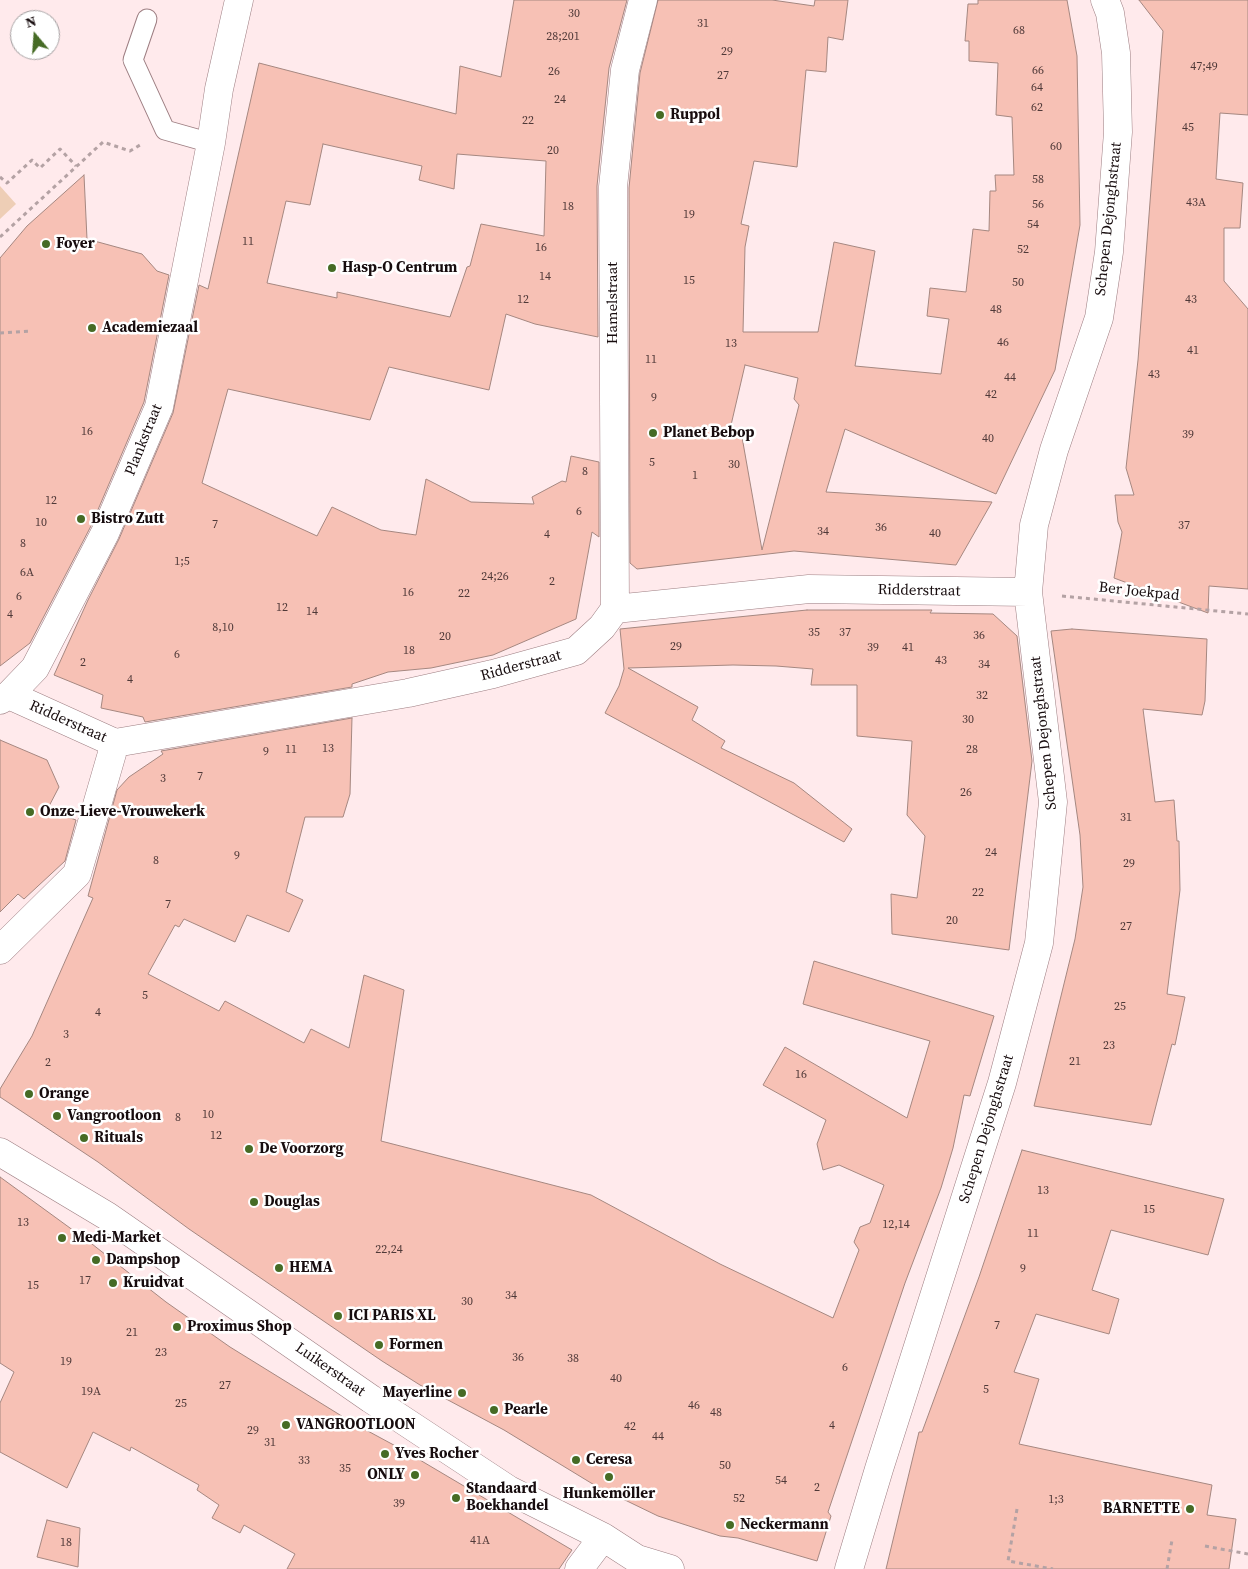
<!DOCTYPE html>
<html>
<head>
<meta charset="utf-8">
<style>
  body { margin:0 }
  #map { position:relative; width:1248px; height:1569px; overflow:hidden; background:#ffeaec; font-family:"Source Serif 4",serif }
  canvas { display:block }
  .north { position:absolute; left:10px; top:10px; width:50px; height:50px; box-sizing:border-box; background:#fff; border:1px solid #a29e9f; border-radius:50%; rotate:342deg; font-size:14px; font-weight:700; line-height:20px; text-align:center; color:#170c0e }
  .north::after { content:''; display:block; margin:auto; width:18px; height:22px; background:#466b25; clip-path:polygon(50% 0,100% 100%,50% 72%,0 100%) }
</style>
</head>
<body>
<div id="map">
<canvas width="1248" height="1569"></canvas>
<div class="north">N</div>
</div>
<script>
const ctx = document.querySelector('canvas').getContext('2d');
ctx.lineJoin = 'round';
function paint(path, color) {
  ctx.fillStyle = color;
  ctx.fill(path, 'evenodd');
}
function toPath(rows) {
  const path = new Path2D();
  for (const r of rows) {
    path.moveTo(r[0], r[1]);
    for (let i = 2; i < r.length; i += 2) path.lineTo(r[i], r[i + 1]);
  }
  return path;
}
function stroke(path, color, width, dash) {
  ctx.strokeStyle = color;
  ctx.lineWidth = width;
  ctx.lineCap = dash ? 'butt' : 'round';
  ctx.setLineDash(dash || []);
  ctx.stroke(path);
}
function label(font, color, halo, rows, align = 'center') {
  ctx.font = font + ' "Source Serif 4",serif';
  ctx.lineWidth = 5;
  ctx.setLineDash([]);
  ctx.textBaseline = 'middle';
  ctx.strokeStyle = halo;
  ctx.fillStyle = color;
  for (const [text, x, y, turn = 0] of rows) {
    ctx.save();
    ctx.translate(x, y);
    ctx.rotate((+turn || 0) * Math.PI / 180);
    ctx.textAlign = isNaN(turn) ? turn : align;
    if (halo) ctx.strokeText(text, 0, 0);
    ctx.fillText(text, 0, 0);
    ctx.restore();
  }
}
const green = toPath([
  [0,186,16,204,0,219]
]);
const building = toPath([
  [514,0,627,0,609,68,597,186,598,337,535,324,506,314,489,390,389,367,370,420,228,389,202,483,317,536,332,507,381,530,416,535,426,479,471,502,534,504,532,497,562,481,566,482,571,456,599,462,599,537,592,532,576,619,493,655,431,668,388,672,352,684,352,687,145,722,143,717,101,708,103,695,54,675,88,600,119,539,173,413,199,285,208,289,259,63,456,114,460,66,501,77,514,0],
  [323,144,422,166,419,180,454,189,457,154,546,161,544,236,481,224,470,266,467,267,450,317,337,292,337,298,267,283,286,201,310,205,323,144],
  [658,0,772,0,814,6,815,0,848,0,843,40,828,37,826,72,806,70,797,167,754,161,741,224,749,226,745,247,743,332,818,332,834,242,875,251,855,366,941,374,949,319,927,316,930,288,966,292,973,229,989,231,990,191,996,191,995,175,1014,175,1012,117,996,115,998,63,969,61,969,41,965,41,968,4,978,4,978,0,1067,0,1077,56,1080,225,1055,370,996,494,845,429,826,492,992,502,956,565,794,551,637,569,630,563,629,188,640,73,658,0],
  [745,365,798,378,794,399,799,405,762,550,742,437,728,438,745,365],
  [1139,0,1248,0,1248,115,1220,113,1216,179,1243,183,1240,228,1224,228,1224,281,1248,309,1248,589,1209,586,1208,613,1114,578,1122,532,1118,522,1115,495,1134,495,1126,468,1138,360,1163,31,1139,0],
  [84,175,87,239,142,254,157,271,169,275,144,402,91,526,30,643,0,666,0,258,27,226,84,175],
  [807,610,932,610,930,613,993,614,1017,636,1032,761,1009,950,892,934,891,894,917,898,925,836,907,815,912,741,857,736,857,685,811,685,813,669,776,666,733,665,628,668,698,707,692,720,725,741,721,748,794,783,852,829,844,842,605,713,619,686,624,669,620,629,807,610],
  [1072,629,1207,639,1205,701,1202,715,1143,709,1155,802,1174,800,1177,841,1179,841,1180,890,1167,994,1185,997,1175,1045,1172,1044,1151,1125,1034,1106,1075,939,1083,887,1080,835,1051,631,1072,629],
  [352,718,350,794,343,817,305,817,286,892,303,900,289,932,247,915,235,942,184,919,179,927,175,925,148,974,219,1011,225,1001,304,1043,311,1029,349,1048,364,975,404,990,381,1141,591,1195,720,1264,833,1318,859,1250,854,1242,860,1227,870,1223,884,1185,839,1165,823,1170,817,1144,826,1120,763,1085,785,1047,907,1118,930,1041,803,1004,814,961,994,1016,970,1096,964,1095,953,1148,941,1188,905,1283,828,1512,831,1516,817,1561,738,1538,720,1536,658,1516,596,1486,504,1430,420,1385,382,1361,189,1229,98,1162,0,1097,0,1089,32,1036,93,898,88,896,117,790,129,777,163,754,161,751,352,718],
  [0,740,47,760,59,787,47,810,76,820,65,861,24,899,18,894,0,912,0,740],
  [1022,1150,1224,1199,1208,1255,1111,1230,1092,1290,1119,1299,1109,1334,1036,1314,1014,1372,1039,1379,1019,1444,1212,1485,1207,1515,1236,1519,1229,1569,886,1569,919,1432,922,1432,979,1277,1022,1150],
  [0,1177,92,1244,166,1302,230,1347,353,1423,403,1450,572,1550,559,1569,287,1569,295,1554,244,1525,240,1533,212,1518,219,1505,197,1490,199,1485,131,1447,130,1451,93,1432,67,1488,0,1452,0,1403,14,1372,0,1363,0,1177],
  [47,1520,80,1528,78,1567,37,1557,47,1520]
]);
const path = toPath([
  [0,177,7,183,32,160,40,168,60,149,76,166],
  [0,237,103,142,130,151,140,145],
  [0,333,31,331],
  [1062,596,1248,614],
  [1017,1509,1008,1561,1053,1569],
  [1205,1546,1248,1554],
  [1167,1569,1172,1540]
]);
const lane = toPath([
  [147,19,133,60,165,130,211,143]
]);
const street = toPath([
  [615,609,613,187,625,70,643,0],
  [9,695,115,743,408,693,493,674,576,651,602,627,615,609,809,589,1028,592],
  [0,700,9,695,35,668,105,533,159,407,211,143,219,89,239,0],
  [0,950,77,874,115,743],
  [0,1152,107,1216,371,1399,509,1490,603,1537,637,1559,670,1569],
  [579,1569,603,1537],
  [849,1569,879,1469,1002,1083,1039,943,1053,802,1028,592,1034,525,1054,450,1099,318,1109,252,1118,132,1116,53,1110,13,1105,0]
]);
const markers = [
  [660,115,5,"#466b25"],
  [46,244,5,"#466b25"],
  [332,268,5,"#466b25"],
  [92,328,5,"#466b25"],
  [653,433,5,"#466b25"],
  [81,519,5,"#466b25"],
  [30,812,5,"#466b25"],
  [29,1094,5,"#466b25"],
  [57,1116,5,"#466b25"],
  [84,1138,5,"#466b25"],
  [249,1149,5,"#466b25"],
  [254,1202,5,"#466b25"],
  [62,1238,5,"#466b25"],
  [96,1260,5,"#466b25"],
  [279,1268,5,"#466b25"],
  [113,1283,5,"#466b25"],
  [338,1316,5,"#466b25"],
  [177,1327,5,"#466b25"],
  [379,1345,5,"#466b25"],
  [462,1393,5,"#466b25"],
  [494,1410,5,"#466b25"],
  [286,1425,5,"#466b25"],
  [385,1454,5,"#466b25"],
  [576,1460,5,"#466b25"],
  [415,1475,5,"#466b25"],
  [609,1477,5,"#466b25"],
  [456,1498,5,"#466b25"],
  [1190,1509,5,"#466b25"],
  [730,1525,5,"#466b25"]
];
const numberNames = [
  ["30",574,14],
  ["31",703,24],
  ["68",1019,31],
  ["28;201",563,37],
  ["29",727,52],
  ["47;49",1204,67],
  ["66",1038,71],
  ["26",554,72],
  ["27",723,76],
  ["64",1037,88],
  ["24",560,100],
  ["62",1037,108],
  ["22",528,121],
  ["45",1188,128],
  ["60",1056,147],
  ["20",553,151],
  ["58",1038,180],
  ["43A",1196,203],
  ["56",1038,205],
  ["18",568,207],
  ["19",689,215],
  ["54",1033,225],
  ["11",248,242],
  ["16",541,248],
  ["52",1023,250],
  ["14",545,277],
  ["15",689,281],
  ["50",1018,283],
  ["12",523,300],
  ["43",1191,300],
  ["48",996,310],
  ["46",1003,343],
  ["13",731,344],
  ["41",1193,351],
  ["11",651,360],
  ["43",1154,375],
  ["44",1010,378],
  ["42",991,395],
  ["9",654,398],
  ["16",87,432],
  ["39",1188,435],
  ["40",988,439],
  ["5",652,463],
  ["30",734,465],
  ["8",585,472],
  ["1",695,476],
  ["12",51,501],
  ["6",579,512],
  ["10",41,523],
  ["7",215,525],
  ["37",1184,526],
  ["36",881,528],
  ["34",823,532],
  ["40",935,534],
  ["4",547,535],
  ["8",23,544],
  ["1;5",182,562],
  ["6A",27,573],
  ["24;26",495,577],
  ["2",552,582],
  ["16",408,593],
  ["22",464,594],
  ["6",19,597],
  ["12",282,608],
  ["14",312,612],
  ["4",10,615],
  ["8,10",223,628],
  ["35",814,633],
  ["37",845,633],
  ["36",979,636],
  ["20",445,637],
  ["29",676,647],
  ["39",873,648],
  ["41",908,648],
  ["18",409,651],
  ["6",177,655],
  ["43",941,661],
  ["2",83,663],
  ["34",984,665],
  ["4",130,680],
  ["32",982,696],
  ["30",968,720],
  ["13",328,749],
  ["11",291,750],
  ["28",972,750],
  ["9",266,752],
  ["7",200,777],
  ["3",163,779],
  ["26",966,793],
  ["31",1126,818],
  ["24",991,853],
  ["9",237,856],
  ["8",156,861],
  ["29",1129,864],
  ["22",978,893],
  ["7",168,905],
  ["20",952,921],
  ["27",1126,927],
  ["5",145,996],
  ["25",1120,1007],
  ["4",98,1013],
  ["3",66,1035],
  ["23",1109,1046],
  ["21",1075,1062],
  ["2",48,1063],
  ["16",801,1075],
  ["10",208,1115],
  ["8",178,1118],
  ["12",216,1136],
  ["13",1043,1191],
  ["15",1149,1210],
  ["13",23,1223],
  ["12,14",896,1225],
  ["11",1033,1234],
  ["22,24",389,1250],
  ["9",1023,1269],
  ["17",85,1281],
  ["15",33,1286],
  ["34",511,1296],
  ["30",467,1302],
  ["7",997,1326],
  ["21",132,1333],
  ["23",161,1353],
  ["36",518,1358],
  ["38",573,1359],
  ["19",66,1362],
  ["6",845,1368],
  ["40",616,1379],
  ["27",225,1386],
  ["5",986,1390],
  ["19A",91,1392],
  ["25",181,1404],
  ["46",694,1406],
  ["48",716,1413],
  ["4",832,1426],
  ["42",630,1427],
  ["29",253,1431],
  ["44",658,1437],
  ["31",270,1443],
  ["33",304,1461],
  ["50",725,1466],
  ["35",345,1469],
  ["54",781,1481],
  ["2",817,1488],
  ["52",739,1499],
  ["1;3",1056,1500],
  ["39",399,1504],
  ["41A",480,1541],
  ["18",66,1543]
];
const poiNames = [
  ["Ruppol",670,115],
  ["Foyer",56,244],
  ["Hasp-O Centrum",342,268],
  ["Academiezaal",102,328],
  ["Planet Bebop",663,433],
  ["Bistro Zutt",91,519],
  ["Onze-Lieve-Vrouwekerk",40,812],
  ["Orange",39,1094],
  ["Vangrootloon",67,1116],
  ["Rituals",94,1138],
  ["De Voorzorg",259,1149],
  ["Douglas",264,1202],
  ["Medi-Market",72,1238],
  ["Dampshop",106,1260],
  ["HEMA",289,1268],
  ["Kruidvat",123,1283],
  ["ICI PARIS XL",348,1316],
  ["Proximus Shop",187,1327],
  ["Formen",389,1345],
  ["Mayerline",452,1393,"right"],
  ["Pearle",504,1410],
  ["VANGROOTLOON",296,1425],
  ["Yves Rocher",395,1454],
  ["Ceresa",586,1460],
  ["ONLY",405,1475,"right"],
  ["Standaard",466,1489],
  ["Boekhandel",466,1506],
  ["Hunkemöller",609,1494,"center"],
  ["BARNETTE",1180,1509,"right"],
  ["Neckermann",740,1525]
];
const streetNames = [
  ["Schepen Dejonghstraat",1109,219,-84],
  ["Hamelstraat",613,303,-90],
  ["Plankstraat",144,440,-68],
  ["Ridderstraat",919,591,1],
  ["Ber Joekpad",1139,592,6],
  ["Ridderstraat",521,666,-15],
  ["Ridderstraat",68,722,24],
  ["Schepen Dejonghstraat",1044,733,-96],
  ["Schepen Dejonghstraat",987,1129,-73],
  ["Luikerstraat",330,1370,35]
];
paint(green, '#eeceb6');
paint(building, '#f7c1b5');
stroke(building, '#a58780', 1);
stroke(lane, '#9d7e82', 21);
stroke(street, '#9d7e82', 29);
stroke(path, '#b4a2a4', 3, [4, 4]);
stroke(lane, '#fff', 19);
stroke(street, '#fff', 28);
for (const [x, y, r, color] of markers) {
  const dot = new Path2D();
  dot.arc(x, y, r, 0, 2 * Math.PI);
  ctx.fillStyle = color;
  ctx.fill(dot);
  stroke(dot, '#fff', 2);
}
label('12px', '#4f3938', null, numberNames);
label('bold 15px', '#170c0e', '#fff', poiNames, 'left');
label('15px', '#170c0e', '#fff', streetNames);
</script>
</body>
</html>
